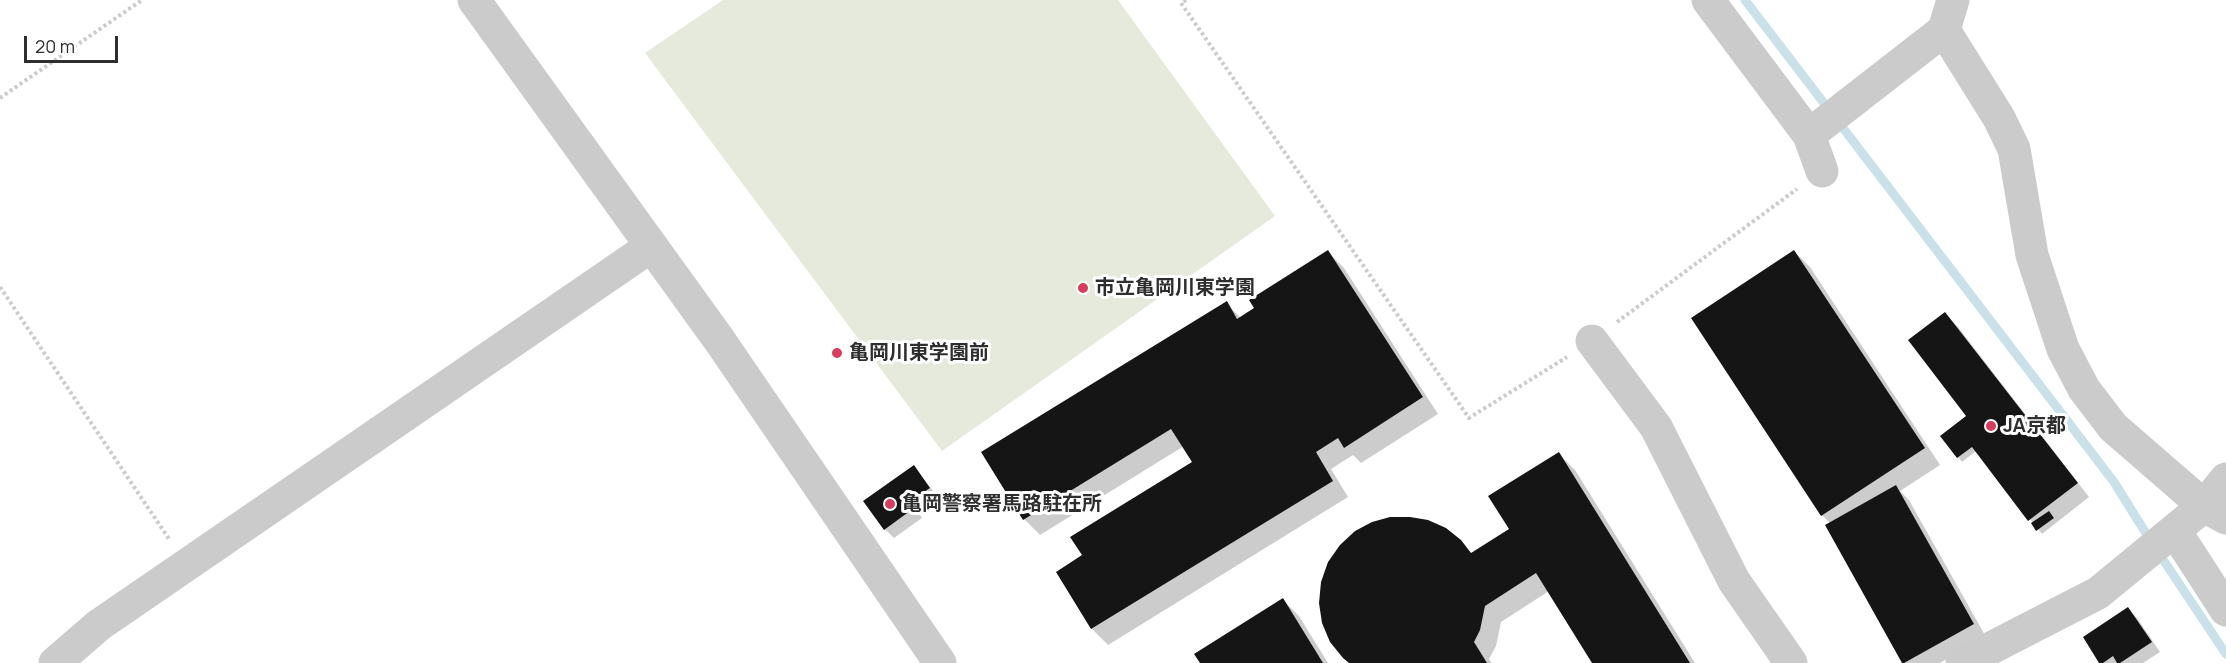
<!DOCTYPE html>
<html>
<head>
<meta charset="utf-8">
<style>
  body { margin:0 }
  #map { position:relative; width:2226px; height:663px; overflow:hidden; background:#fff; font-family:Manrope,sans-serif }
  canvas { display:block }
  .scale { position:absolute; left:24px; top:36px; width:94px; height:27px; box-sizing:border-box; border:3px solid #2e2e2e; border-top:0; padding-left:8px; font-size:18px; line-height:21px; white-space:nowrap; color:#2e2e2e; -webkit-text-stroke:4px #fff; paint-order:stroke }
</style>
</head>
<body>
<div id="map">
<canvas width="2226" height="663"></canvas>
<div class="scale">20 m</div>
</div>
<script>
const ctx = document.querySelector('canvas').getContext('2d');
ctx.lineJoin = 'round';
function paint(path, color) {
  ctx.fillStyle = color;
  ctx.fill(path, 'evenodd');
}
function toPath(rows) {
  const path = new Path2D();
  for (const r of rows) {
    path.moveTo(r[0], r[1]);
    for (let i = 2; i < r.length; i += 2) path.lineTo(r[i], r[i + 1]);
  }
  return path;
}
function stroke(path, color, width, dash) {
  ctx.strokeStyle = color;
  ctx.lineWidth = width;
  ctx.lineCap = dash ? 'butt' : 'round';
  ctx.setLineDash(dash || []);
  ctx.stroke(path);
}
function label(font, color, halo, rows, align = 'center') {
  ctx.font = font + ' Manrope,"Noto Sans JP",sans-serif';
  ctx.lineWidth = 6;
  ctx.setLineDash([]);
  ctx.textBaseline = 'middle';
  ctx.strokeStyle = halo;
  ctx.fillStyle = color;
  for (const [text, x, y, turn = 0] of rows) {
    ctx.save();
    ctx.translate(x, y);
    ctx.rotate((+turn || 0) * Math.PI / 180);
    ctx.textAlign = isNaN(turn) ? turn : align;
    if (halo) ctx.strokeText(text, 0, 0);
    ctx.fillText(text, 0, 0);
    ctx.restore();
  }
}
const green = toPath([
  [723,0,1118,0,1275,216,942,451,645,53]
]);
const shadow = toPath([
  [1794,251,1810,267,1940,465,1900,491,1909,500,1986,637,1940,663,1904,663,1831,524,1822,515,1693,318],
  [1328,252,1344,268,1438,414,1361,463,1353,455,1331,469,1348,497,1108,645,1092,629,1058,572,1084,556,1194,462,1184,446,1040,535,1024,519,1226,303,1241,318],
  [1945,314,1958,327,2089,497,2042,534,1976,451,1962,462,1942,436,1968,416],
  [1559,454,1575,470,1695,663,1594,663,1549,591,1501,622,1496,646,1489,659,1492,663,1350,663,1460,541,1472,554,1511,529],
  [914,467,938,497,918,511,922,518,894,538,885,529],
  [1283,600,1299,616,1328,663,1202,663],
  [2128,609,2137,618,2160,652,2143,663,2101,663]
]);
const stream = toPath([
  [1745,0,2114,482,2147,535],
  [2164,561,2226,654]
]);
const building = toPath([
  [1328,250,1423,397,1344,448,1338,438,1316,452,1333,481,1091,629,1056,572,1082,555,1070,537,1192,462,1171,429,1023,520,981,452,1227,301,1237,319,1254,308,1249,300],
  [1794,250,1925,448,1821,516,1691,318],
  [1945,312,2078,483,2028,521,1972,447,1957,458,1940,436,1966,416,1908,340],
  [1559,452,1690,663,1592,663,1536,573,1485,606,1480,630,1474,642,1487,663,1349,663,1343,658,1330,642,1322,623,1319,603,1321,582,1328,562,1340,545,1355,531,1372,522,1390,517,1410,517,1428,520,1446,528,1461,540,1471,553,1509,529,1488,496],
  [914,465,930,488,910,501,914,508,884,530,863,501],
  [1896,485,1974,624,1904,663,1902,663,1825,525],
  [2049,511,2054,518,2036,531,2031,523],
  [1283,598,1323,663,1200,663,1194,654],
  [2128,607,2152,642,2120,663,2117,663,2113,656,2103,663,2099,663,2083,637]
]);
const path = toPath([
  [1186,0,1181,3,1469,418,1567,357],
  [0,98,142,0],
  [0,287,169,539],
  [1617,322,1797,189]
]);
const minor = toPath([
  [474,0,720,341,940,663],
  [1708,0,1809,135],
  [1953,0,1944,30,1999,118,2014,149,2032,255,2063,349,2084,389,2113,427,2204,506,2226,518],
  [1822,171,1809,135,1944,30],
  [1592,341,1656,427,1734,581,1791,663],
  [2175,531,2226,610],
  [55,663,99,625,650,247],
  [1962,663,2098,593,2204,506,2226,479]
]);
const markers = [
  [1083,288,6,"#d73d5e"],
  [837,353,6,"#d73d5e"],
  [1991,426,6,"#d73d5e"],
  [890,504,6,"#d73d5e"]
];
const poiNames = [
  ["市立亀岡川東学園",1095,288],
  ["亀岡川東学園前",849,353],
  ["JA京都",2003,426],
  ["亀岡警察署馬路駐在所",902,504]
];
paint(green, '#e6eadc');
paint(shadow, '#0003');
stroke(stream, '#cae1e9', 9);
paint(building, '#151515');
stroke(path, '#cbcbcb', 4, [3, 3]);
stroke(minor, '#cbcbcb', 33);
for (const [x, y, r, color] of markers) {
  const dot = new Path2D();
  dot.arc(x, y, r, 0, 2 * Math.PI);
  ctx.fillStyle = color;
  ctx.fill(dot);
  stroke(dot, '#fff', 2);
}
label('bold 20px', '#2e2e2e', '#fff', poiNames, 'left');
</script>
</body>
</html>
